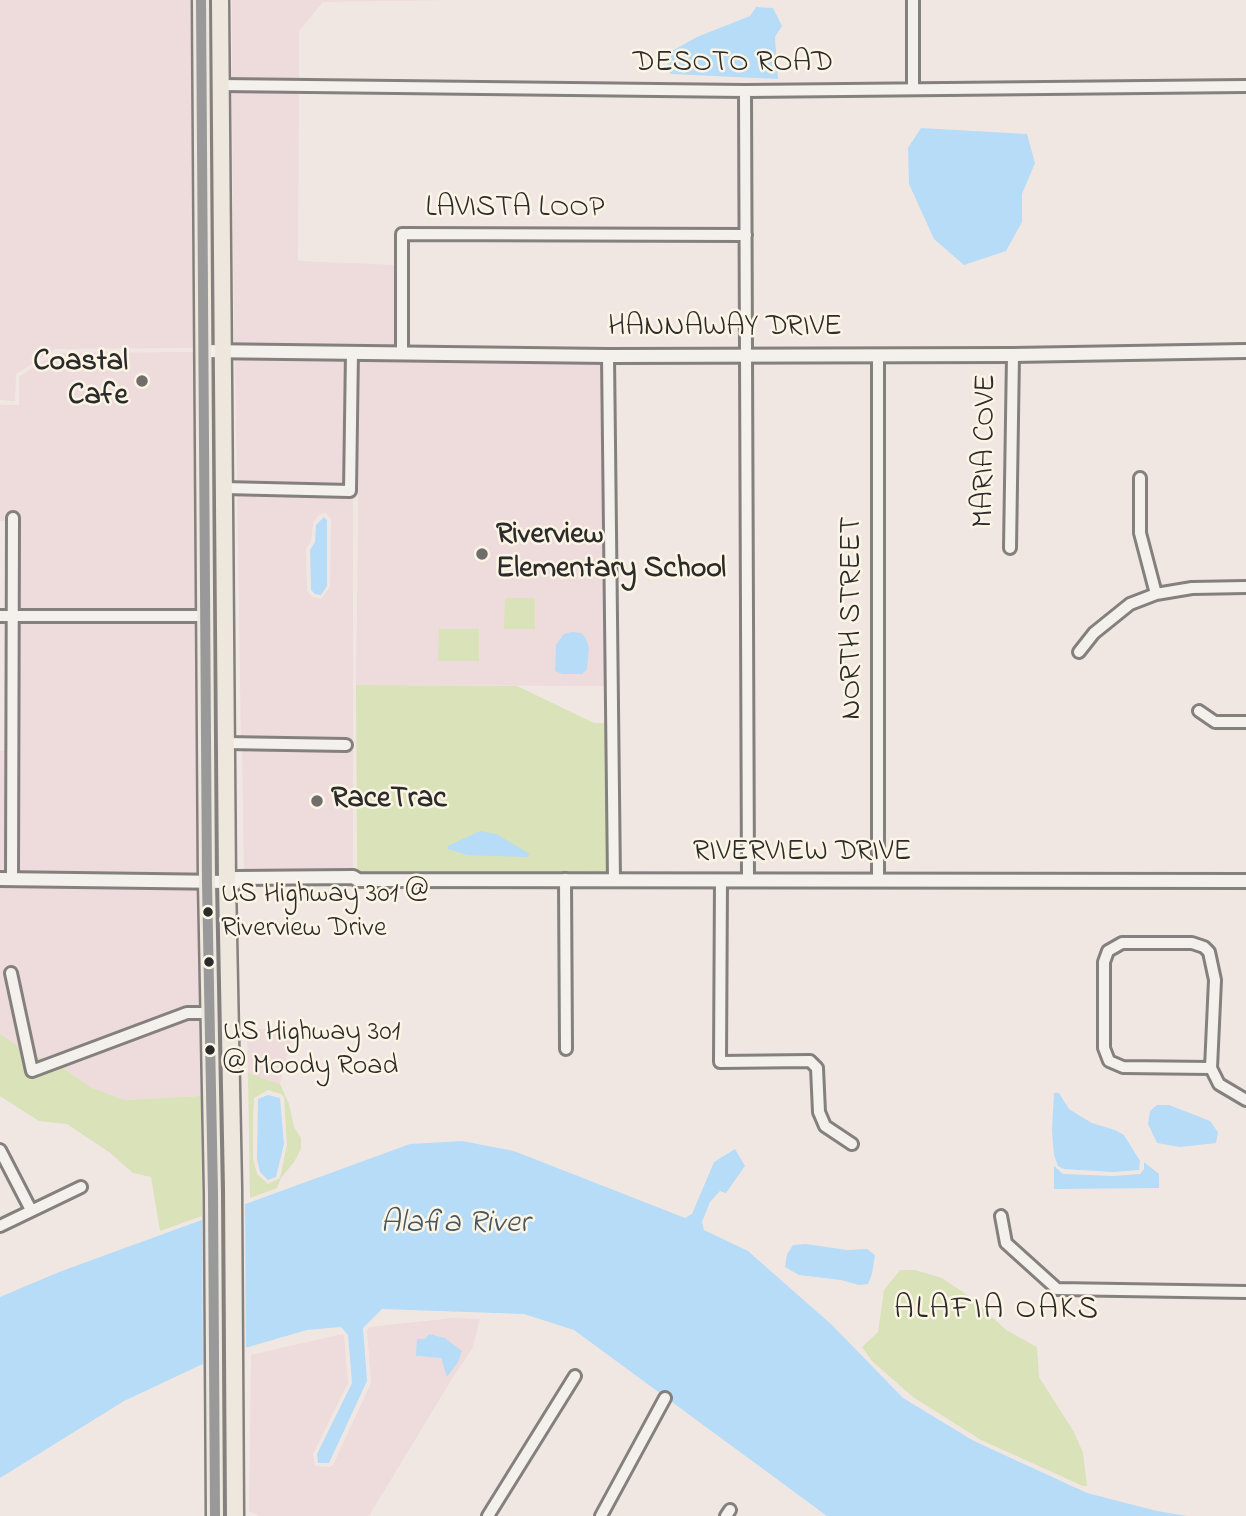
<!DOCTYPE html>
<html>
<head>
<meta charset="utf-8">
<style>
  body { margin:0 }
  canvas { display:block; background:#f0e7e3 }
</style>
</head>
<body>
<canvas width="1246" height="1516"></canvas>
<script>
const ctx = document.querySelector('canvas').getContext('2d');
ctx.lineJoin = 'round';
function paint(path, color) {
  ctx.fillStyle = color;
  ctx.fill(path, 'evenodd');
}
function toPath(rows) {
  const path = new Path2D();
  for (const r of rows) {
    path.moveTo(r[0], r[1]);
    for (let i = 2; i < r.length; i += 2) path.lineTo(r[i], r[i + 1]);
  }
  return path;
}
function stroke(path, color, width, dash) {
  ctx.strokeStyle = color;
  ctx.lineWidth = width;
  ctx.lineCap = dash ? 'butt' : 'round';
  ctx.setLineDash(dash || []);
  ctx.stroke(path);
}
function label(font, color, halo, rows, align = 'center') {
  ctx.font = font + ' "Indie Flower",sans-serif';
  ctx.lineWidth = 5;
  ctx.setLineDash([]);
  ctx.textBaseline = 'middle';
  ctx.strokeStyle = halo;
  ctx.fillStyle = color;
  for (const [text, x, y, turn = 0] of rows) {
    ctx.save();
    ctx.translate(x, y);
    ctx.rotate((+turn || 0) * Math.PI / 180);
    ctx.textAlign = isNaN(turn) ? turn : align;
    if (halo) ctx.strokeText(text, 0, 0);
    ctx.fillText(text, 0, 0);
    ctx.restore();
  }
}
const built = toPath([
  [0,0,190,0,194,205,193,348,55,349,16,374,15,401,0,400],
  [232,0,454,0,323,2,299,31,299,81,232,81],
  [232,91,299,91,298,261,397,265,397,347,234,346],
  [195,352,201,613,16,613,19,522,0,521,0,405,19,405,19,377,56,353],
  [235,356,348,357,345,486,237,483],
  [434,359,605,360,609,686,356,685,360,361],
  [353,492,353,872,244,873,242,749,350,750,351,740,241,739,237,493],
  [325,512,331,519,330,587,321,599,312,597,307,590,306,549,311,541,313,523,318,516],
  [17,621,195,621,198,876,17,874],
  [7,750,8,873,0,873,0,751],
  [0,884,198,887,200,1008,185,1008,162,1016,47,1060,30,1054,9,1041,0,1034],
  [187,1018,200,1018,201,1096,124,1100,90,1087,61,1066],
  [247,1029,294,1029,280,1084,248,1073],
  [453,1318,480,1319,472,1349,453,1377,369,1516,259,1516,249,1511,251,1355,342,1334,344,1336,348,1383,313,1454,315,1466,330,1467,333,1465,371,1383,367,1330,370,1327],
  [429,1334,437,1336,462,1351,458,1362,445,1368,441,1358,438,1356,418,1357,425,1339]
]);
const green = toPath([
  [505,598,535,598,535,629,504,629],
  [439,629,479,629,479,661,438,661],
  [356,685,517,686,594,723,610,723,610,874,357,873],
  [0,1034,30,1054,47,1060,27,1068,30,1078,61,1066,90,1087,124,1100,201,1096,202,1216,160,1231,151,1177,133,1173,109,1152,67,1124,39,1121,0,1096],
  [248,1073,280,1084,289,1104,294,1127,301,1138,301,1149,294,1162,281,1178,277,1188,250,1198],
  [268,1090,281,1094,284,1097,287,1145,280,1178,268,1184,257,1174,253,1159,253,1118,254,1098],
  [900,1270,915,1270,942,1278,973,1299,1006,1330,1037,1347,1039,1377,1074,1432,1083,1453,1087,1486,1083,1486,981,1440,913,1397,872,1361,862,1347,878,1332,884,1290]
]);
const water = toPath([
  [756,7,773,8,782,26,775,37,778,79,671,74,667,68,672,51,697,37,750,16],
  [921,128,1027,134,1035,163,1022,194,1022,222,1006,251,964,265,934,239,909,184,908,148],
  [324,517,327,520,327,586,321,595,315,594,311,590,310,550,315,542,316,525],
  [572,632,581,633,585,637,589,647,587,669,582,674,562,674,555,671,556,645,564,634],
  [480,831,496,834,530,854,526,857,467,855,448,849,448,846],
  [1054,1093,1059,1093,1069,1109,1080,1116,1092,1123,1115,1130,1124,1135,1140,1161,1139,1170,1113,1172,1064,1169,1058,1166,1054,1155,1052,1131],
  [268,1095,280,1098,284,1144,276,1177,268,1180,260,1172,257,1159,258,1099],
  [1157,1105,1169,1105,1210,1121,1218,1132,1216,1143,1180,1147,1157,1143,1148,1124,1150,1111],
  [462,1141,514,1151,685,1218,692,1214,714,1162,735,1149,745,1166,726,1193,720,1191,710,1202,702,1222,704,1230,748,1251,832,1325,903,1398,974,1441,1087,1493,1157,1511,1187,1516,827,1516,574,1330,524,1314,382,1309,363,1328,367,1381,329,1463,318,1463,317,1454,352,1383,348,1335,341,1327,307,1330,224,1354,124,1401,0,1478,0,1297,59,1272,410,1144],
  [1144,1162,1159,1174,1159,1188,1054,1189,1054,1166,1063,1174,1113,1176,1140,1174,1144,1169],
  [806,1244,847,1250,867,1249,875,1255,872,1274,868,1284,859,1285,841,1280,799,1275,785,1267,787,1254,793,1245],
  [429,1334,445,1338,462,1351,458,1362,447,1377,441,1358,416,1356,417,1339,425,1339]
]);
const pier = toPath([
  [245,1201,246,1351,225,1357,203,1368,202,1217]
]);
const minor = toPath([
  [221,85,745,91,1246,86],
  [913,88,913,0],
  [745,91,748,880],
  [402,352,402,234,746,235],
  [878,355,878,881],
  [608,356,614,880],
  [1140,478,1140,533,1156,594],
  [224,488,350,491,352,352],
  [1010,548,1013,355],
  [0,616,206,616],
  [1079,652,1094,633,1130,604,1156,594,1192,588,1246,587],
  [1199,711,1215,722,1246,722],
  [226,743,346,745],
  [12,879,13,518],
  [565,879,566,1049],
  [721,880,720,1062,810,1061,817,1068,819,1112,825,1126,852,1144],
  [11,973,32,1071,187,1013,208,1013],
  [1211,1068,1123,1067,1109,1061,1104,1048,1104,962,1108,951,1122,943,1192,943,1204,947,1209,952,1215,980,1211,1068,1219,1084,1246,1100],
  [0,1150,31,1210],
  [1001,1216,1006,1243,1057,1289,1246,1292],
  [0,1226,81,1187],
  [488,1516,575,1376],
  [601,1516,665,1398],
  [726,1516,730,1510]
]);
const tertiary = toPath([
  [204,351,608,356,1013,355,1246,351],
  [0,879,227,882,234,884],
  [227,882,236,878,353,877,358,880,1246,881]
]);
const primary = toPath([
  [201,0,207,882,213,1194,215,1516],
  [220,0,227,882,233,1188,235,1516]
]);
const bus1 = toPath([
  [201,0,207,882,213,1194,215,1516]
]);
const markers = [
  [142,381,7,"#706d6b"],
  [482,554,7,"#706d6b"],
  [317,801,7,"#706d6b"],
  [208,912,6,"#2b2b2b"],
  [209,962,6,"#2b2b2b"],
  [210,1050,6,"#2b2b2b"]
];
const busNames = [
  ["US Highway 301 @",221,896],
  ["Riverview Drive",221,930],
  ["US Highway 301",223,1034],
  ["@ Moody Road",223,1068]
];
const streetNames = [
  ["DESOTO ROAD",733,65],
  ["LAVISTA LOOP",515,210],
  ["HANNAWAY DRIVE",725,329],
  ["MARIA COVE",987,451,-89],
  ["NORTH STREET",854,618,-90],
  ["RIVERVIEW DRIVE",802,854]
];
const poiNames = [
  ["Coastal",128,364,"right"],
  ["Cafe",128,398,"right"],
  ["Riverview",496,537],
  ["Elementary School",496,571],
  ["RaceTrac",331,801]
];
const waterNames = [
  ["Alafia River",455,1226]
];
const neighbourhoodNames = [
  ["ALAFIA OAKS",997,1312]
];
paint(built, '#eedbdc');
paint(green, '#d9e2b8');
paint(water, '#b7dcf7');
paint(pier, '#f0e7e3');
stroke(minor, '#84807e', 16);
stroke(tertiary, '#84807e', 18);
stroke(primary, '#84807e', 21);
stroke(minor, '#f4f0eb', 10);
stroke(tertiary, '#f4f0eb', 12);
stroke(primary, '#eee7de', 16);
stroke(bus1, '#999', 10);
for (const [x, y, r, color] of markers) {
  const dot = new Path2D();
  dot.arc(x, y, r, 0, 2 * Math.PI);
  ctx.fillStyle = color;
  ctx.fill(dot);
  stroke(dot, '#fcf5e5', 2.5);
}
label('28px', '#2b2b2b', '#fcf5e5', busNames, 'left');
label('30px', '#2b2b2b', '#fcf5e5', streetNames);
label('bold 30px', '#2b2b2b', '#fcf5e5', poiNames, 'left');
label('italic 32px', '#485660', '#fcf5e5', waterNames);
ctx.letterSpacing = '2px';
label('32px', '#2b2b2b', '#fcf5e5', neighbourhoodNames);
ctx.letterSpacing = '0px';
</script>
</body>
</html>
